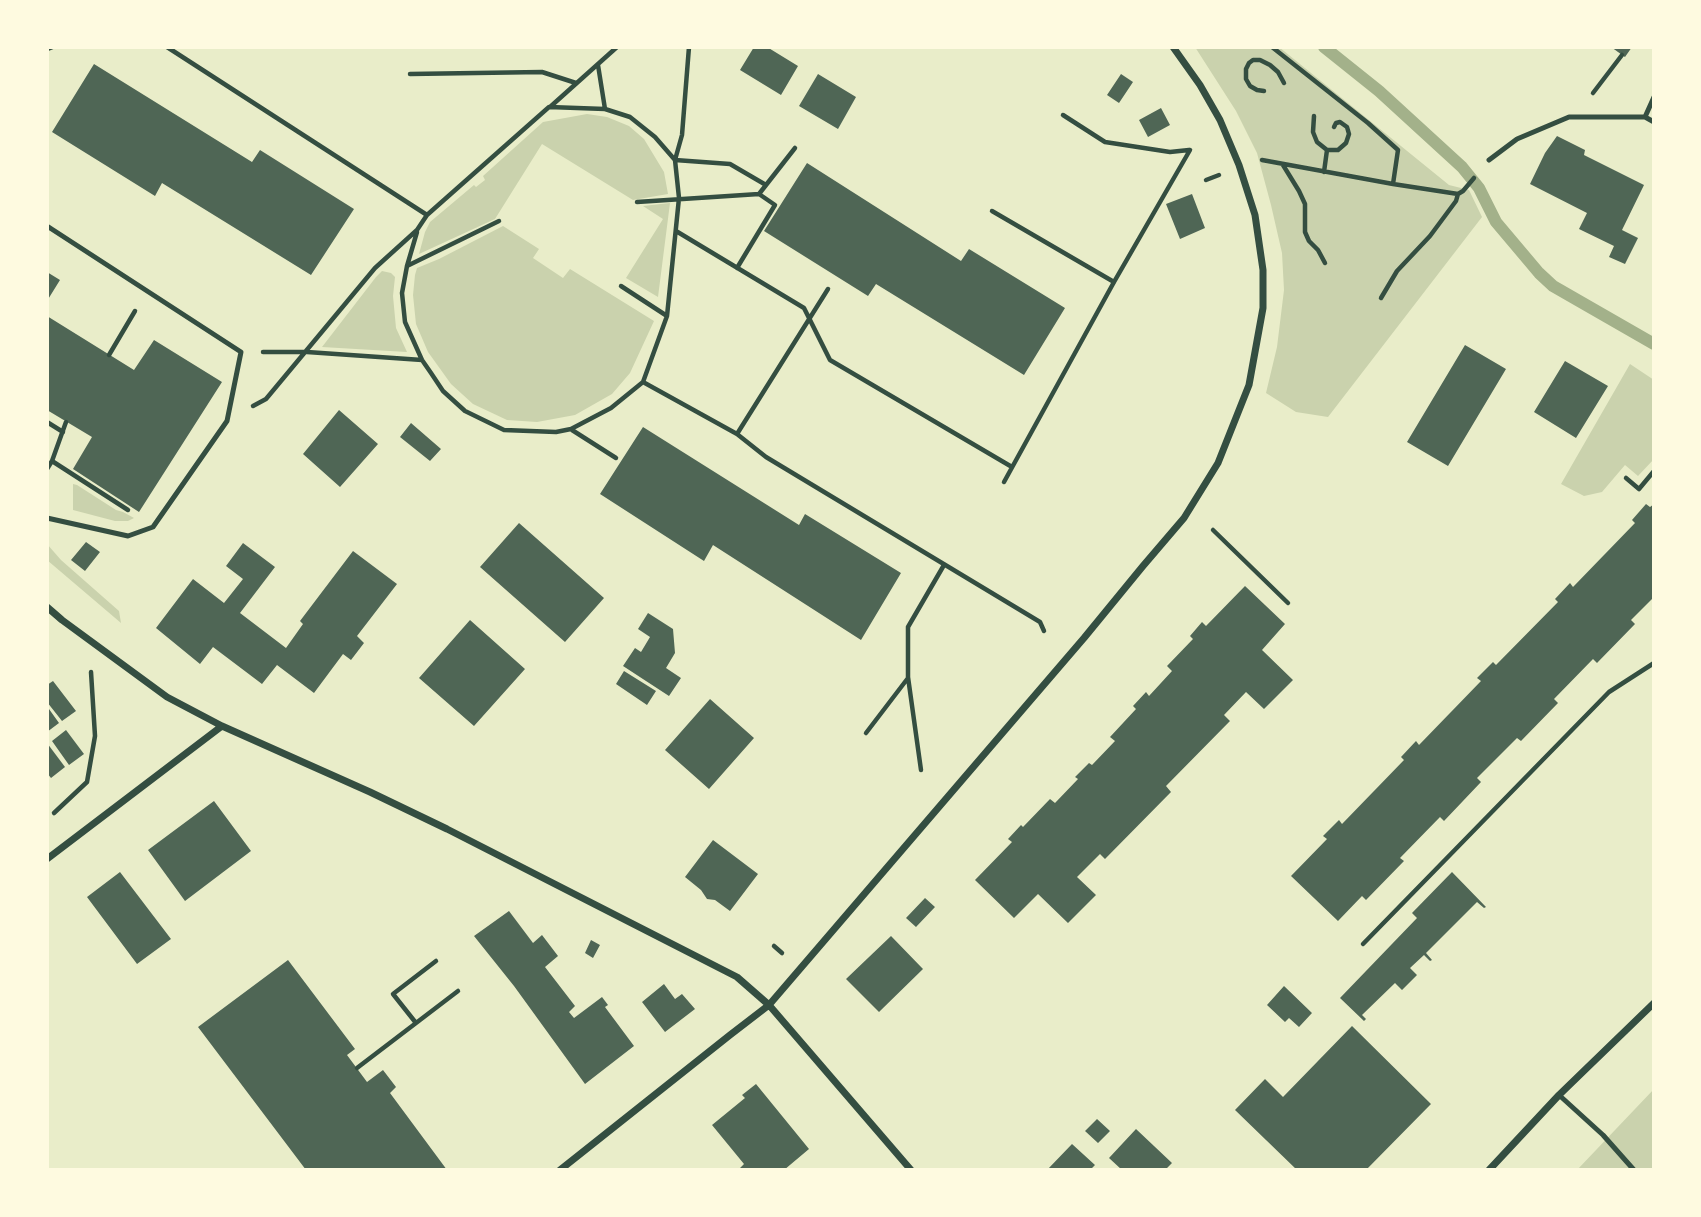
<!DOCTYPE html>
<html>
<head>
<meta charset="utf-8">
<style>
  body { margin:0 }
  #map { position:relative; width:1701px; height:1217px; overflow:hidden; background:#e9edc9; font-family:"Open Sans",sans-serif }
  canvas { display:block }
  .frame { position:absolute; inset:0; border:49px solid #fefae0; pointer-events:none }
</style>
</head>
<body>
<div id="map">
<canvas width="1701" height="1217"></canvas>
<div class="frame"></div>
</div>
<script>
const ctx = document.querySelector('canvas').getContext('2d');
ctx.lineJoin = 'round';
function paint(path, color) {
  ctx.fillStyle = color;
  ctx.fill(path, 'evenodd');
}
function toPath(rows) {
  const path = new Path2D();
  for (const r of rows) {
    path.moveTo(r[0], r[1]);
    for (let i = 2; i < r.length; i += 2) path.lineTo(r[i], r[i + 1]);
  }
  return path;
}
function stroke(path, color, width, dash) {
  ctx.strokeStyle = color;
  ctx.lineWidth = width;
  ctx.lineCap = dash ? 'butt' : 'round';
  ctx.setLineDash(dash || []);
  ctx.stroke(path);
}
const green = toPath([
  [1195,47,1279,47,1449,185,1469,190,1482,217,1328,417,1296,412,1266,393,1277,347,1284,290,1282,253,1271,205,1257,153,1236,111],
  [587,114,607,117,629,126,644,139,664,172,668,194,633,200,542,144,495,219,419,254,425,232,430,222,474,185,476,187,485,180,483,176,543,122],
  [670,203,658,297,626,278,663,219,643,206],
  [503,226,539,249,533,258,563,278,570,269,654,321,630,373,612,394,575,415,537,422,507,420,473,404,451,384,428,352,416,324,413,295,415,275,417,268,439,259],
  [382,271,391,273,395,277,393,296,396,328,407,352,322,347,376,277],
  [1630,364,1654,380,1654,459,1638,476,1625,465,1602,492,1584,496,1561,484],
  [73,484,77,485,116,510,123,512,134,518,128,521,115,521,73,510],
  [47,544,61,560,119,611,121,623,47,560],
  [1654,1089,1654,1170,1577,1170]
]);
const stream = toPath([
  [1324,47,1379,91,1462,167,1479,188,1496,222,1539,273,1553,286,1654,344]
]);
const building = toPath([
  [754,47,767,47,798,66,781,95,740,70],
  [1611,47,1632,47,1625,57],
  [94,64,252,162,260,150,354,209,311,275,162,183,155,196,52,132],
  [818,74,856,97,838,129,799,106],
  [1121,74,1133,82,1119,103,1107,95],
  [1161,108,1170,125,1148,137,1139,120],
  [1557,136,1585,150,1584,155,1644,185,1622,230,1638,238,1625,264,1609,257,1614,246,1579,229,1587,213,1530,184,1545,153],
  [807,163,961,261,969,249,1065,308,1024,375,876,284,868,296,764,231],
  [1192,194,1205,228,1180,239,1166,204],
  [47,272,60,280,47,301],
  [47,316,134,370,154,340,222,382,139,512,73,469,92,437,47,410],
  [1465,345,1506,369,1448,466,1407,442],
  [1565,361,1608,386,1576,438,1534,412],
  [339,410,378,444,340,487,303,454],
  [411,423,441,449,430,461,400,437],
  [643,427,799,525,805,514,901,573,861,640,713,545,704,561,600,494],
  [1646,504,1650,507,1654,504,1654,597,1631,620,1635,624,1597,663,1593,659,1554,699,1558,703,1521,741,1517,738,1477,778,1481,782,1444,821,1440,817,1400,858,1404,861,1366,900,1362,896,1338,921,1291,876,1327,839,1323,836,1339,820,1342,824,1404,760,1401,757,1416,741,1419,745,1481,681,1477,678,1493,662,1496,665,1558,602,1555,599,1570,583,1573,587,1635,523,1632,520],
  [519,523,604,598,565,642,480,567],
  [86,542,100,552,85,571,71,560],
  [243,543,275,567,240,613,286,648,303,624,300,621,353,551,397,584,357,636,364,643,351,660,343,654,314,693,277,665,262,684,213,647,200,664,156,628,193,579,224,603,243,579,226,566],
  [1245,586,1285,624,1262,650,1293,680,1264,709,1246,692,1224,715,1230,721,1166,786,1171,792,1105,859,1100,854,1077,877,1096,895,1068,923,1038,894,1014,918,975,880,1012,842,1008,839,1021,825,1023,827,1050,799,1055,803,1078,779,1075,777,1089,763,1092,765,1115,741,1110,737,1136,709,1133,706,1146,692,1149,696,1172,671,1167,666,1193,639,1190,636,1202,622,1206,626],
  [648,613,673,629,675,653,666,668,681,678,669,696,623,666,635,648,641,652,650,637,638,629],
  [470,620,525,669,474,726,419,678],
  [624,671,656,691,647,705,616,684],
  [53,681,76,711,62,721,47,702,47,685],
  [710,699,754,738,709,789,665,750],
  [49,709,59,723,47,732,47,710],
  [66,730,84,754,69,765,52,741],
  [47,743,65,767,51,778,47,773],
  [214,801,251,851,185,901,148,850],
  [713,840,758,874,730,911,715,900,707,899,701,890,685,877],
  [120,872,171,939,137,964,87,897],
  [1452,872,1486,907,1484,908,1477,902,1426,953,1432,960,1430,961,1424,955,1410,968,1417,975,1402,990,1395,983,1362,1015,1366,1019,1364,1021,1340,998,1417,918,1412,913],
  [925,898,935,907,916,927,906,918],
  [509,911,533,943,542,935,558,956,545,967,575,1006,569,1012,574,1018,602,997,608,1005,605,1007,634,1046,585,1084,514,986,474,936],
  [891,936,923,969,879,1012,846,979],
  [591,940,600,945,593,958,585,953],
  [288,960,355,1049,347,1055,367,1082,383,1070,396,1087,390,1093,447,1170,306,1170,198,1027],
  [664,984,675,999,682,994,695,1009,665,1032,642,1002],
  [1284,986,1312,1013,1299,1027,1289,1018,1285,1022,1267,1005],
  [1352,1026,1431,1104,1366,1170,1297,1170,1235,1110,1265,1079,1283,1097],
  [756,1084,809,1149,784,1170,738,1170,744,1164,712,1125,745,1098,742,1095],
  [1097,1119,1110,1131,1098,1143,1085,1131],
  [1136,1129,1172,1163,1165,1170,1122,1170,1109,1158],
  [1072,1144,1095,1165,1090,1170,1047,1170]
]);
const path = toPath([
  [167,47,427,215],
  [689,47,682,135,675,160,730,164,766,185],
  [1272,47,1368,123,1398,150,1393,184],
  [598,65,605,109],
  [410,74,542,72,576,83],
  [1264,91,1257,90,1250,86,1246,79,1246,69,1249,63,1253,60,1260,60,1270,65,1278,72,1284,83],
  [1593,93,1622,55],
  [550,107,617,47],
  [1063,115,1105,142,1170,152,1189,150],
  [1314,116,1313,132,1317,142,1327,150,1338,150,1346,143,1349,134,1347,127,1340,122,1336,123,1334,127],
  [1262,160,1393,184,1458,194,1463,191,1474,178],
  [1283,165,1299,191,1305,204,1305,232,1309,241,1318,250,1325,263],
  [1324,172,1327,150],
  [1206,180,1219,175],
  [637,202,759,194,795,148],
  [992,211,1114,282],
  [676,231,804,308,830,360,1012,467],
  [417,232,407,266,402,293,405,322,422,360,431,373,443,391,465,411,504,430,556,432,571,429,611,408,643,382],
  [407,266,499,221],
  [737,268,775,205,759,194],
  [621,286,667,316],
  [1381,298,1397,271,1430,236,1456,201,1458,194],
  [263,352,307,352,422,360],
  [109,355,135,311],
  [253,406,266,399,375,268,417,230,427,215,549,107,605,109,630,117,655,137,675,160,679,198,667,316,643,382,737,434,766,457,1040,622,1044,631],
  [47,422,63,432],
  [572,430,616,458],
  [737,434,828,289],
  [52,461,128,510],
  [47,469,52,461,66,422],
  [1626,478,1639,489,1654,471],
  [1004,482,1114,282,1190,150],
  [1213,530,1288,603],
  [866,733,908,678],
  [921,770,908,677,908,627,944,565],
  [54,813,87,782,95,736,91,672],
  [1363,944,1609,692,1654,663],
  [774,946,782,953],
  [416,1023,393,994,436,961],
  [357,1068,458,991]
]);
const service = toPath([
  [47,49,52,47],
  [1654,97,1645,117,1654,122],
  [1489,160,1517,139,1569,117,1645,117],
  [47,226,241,352,227,421,153,527,128,536,47,518],
  [1559,1095,1603,1135,1634,1170]
]);
const minor = toPath([
  [47,607,62,620,167,697,222,726,370,792,447,829,737,977,769,1005,911,1170],
  [47,859,222,726],
  [560,1170,730,1035,769,1005,1084,638,1143,566,1184,518,1218,463,1249,385,1263,308,1263,270,1255,215,1239,165,1220,120,1200,85,1173,47],
  [1489,1170,1559,1095,1654,1003]
]);
paint(green, '#cad2ad');
stroke(stream, '#a3b18a', 12);
paint(building, '#4f6655');
stroke(path, '#344e41', 4.5);
stroke(service, '#344e41', 5);
stroke(minor, '#344e41', 7);
</script>
</body>
</html>
